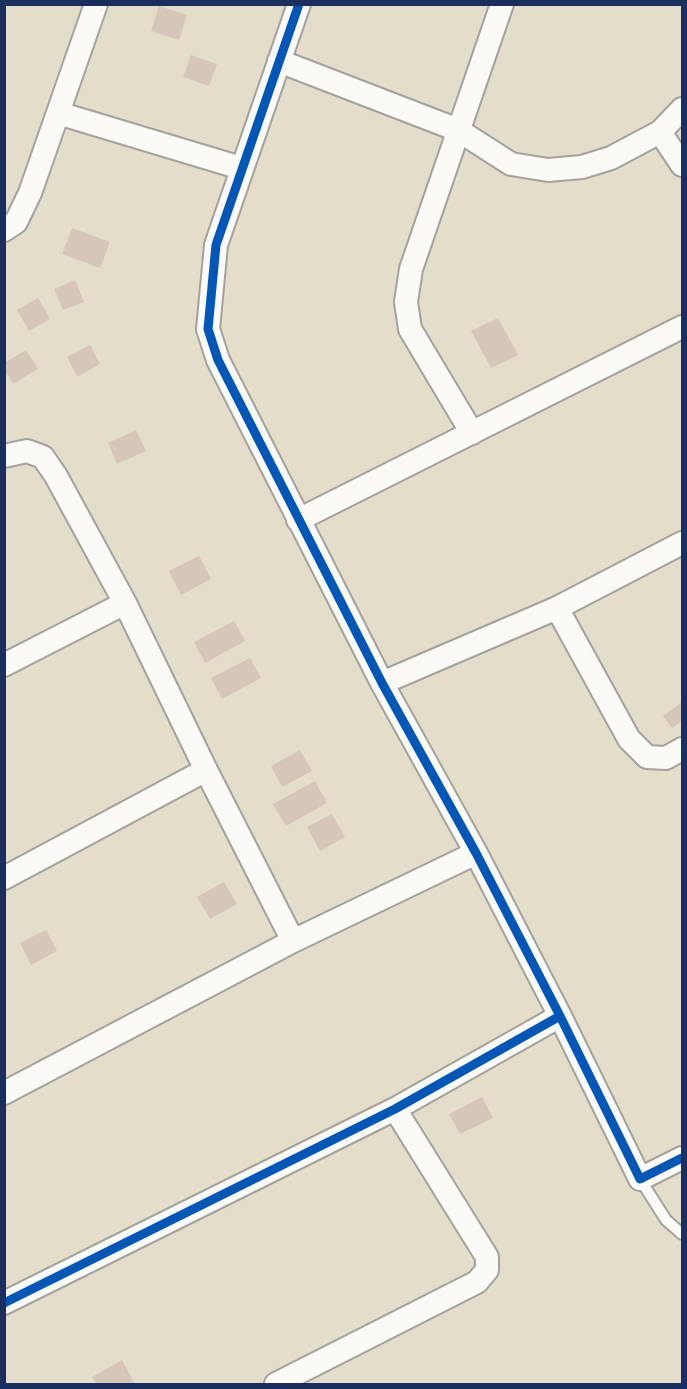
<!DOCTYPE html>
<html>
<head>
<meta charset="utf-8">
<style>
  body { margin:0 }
  #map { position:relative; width:687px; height:1389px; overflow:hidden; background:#e4ddca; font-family:Delius,sans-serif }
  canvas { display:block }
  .frame { position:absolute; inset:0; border:6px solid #1b2f5e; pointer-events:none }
</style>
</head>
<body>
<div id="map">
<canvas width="687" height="1389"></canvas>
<div class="frame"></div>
</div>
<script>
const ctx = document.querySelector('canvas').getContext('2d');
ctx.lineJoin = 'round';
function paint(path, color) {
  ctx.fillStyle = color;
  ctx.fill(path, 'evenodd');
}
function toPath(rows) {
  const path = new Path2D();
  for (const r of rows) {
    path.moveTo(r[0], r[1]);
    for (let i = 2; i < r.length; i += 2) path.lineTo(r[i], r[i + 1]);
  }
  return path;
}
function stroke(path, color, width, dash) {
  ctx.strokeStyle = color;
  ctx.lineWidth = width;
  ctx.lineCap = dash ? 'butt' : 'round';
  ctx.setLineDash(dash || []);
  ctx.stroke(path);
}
const building = toPath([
  [159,6,187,15,179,40,151,31],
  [191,55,217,64,209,86,183,77],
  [72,228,110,242,100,268,62,254],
  [75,280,84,302,63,310,54,289],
  [38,298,50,319,29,331,17,310],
  [498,318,518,355,491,368,471,331],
  [90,345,100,364,77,377,67,357],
  [26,350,38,369,13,384,4,369,4,363],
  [136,430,146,451,117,464,108,443],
  [199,556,211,579,181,595,169,571],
  [234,621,245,641,205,663,194,642],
  [250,658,261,678,222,699,211,678],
  [682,702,682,721,672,728,663,716],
  [300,750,312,771,282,787,271,766],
  [315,781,327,803,286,826,273,804],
  [332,814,345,837,320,851,307,827],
  [224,882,237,904,210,919,197,897],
  [46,930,57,951,31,965,20,943],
  [482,1097,493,1118,460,1134,449,1114],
  [122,1360,135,1384,96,1384,92,1377]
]);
const lane = toPath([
  [640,1179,666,1220,682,1234]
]);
const street = toPath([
  [299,4,216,245,208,329,218,360,382,683,476,853,560,1016,640,1179,682,1158],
  [279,61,458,130,511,164,548,170,582,167,611,158,660,132,682,109],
  [58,113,241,168],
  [660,132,682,165],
  [4,230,16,222,30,193,96,4],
  [472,433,410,329,406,302,411,269,502,4],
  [4,456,27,451,43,457,56,476,125,603,206,770,293,941],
  [298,520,682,327],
  [557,608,629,739,647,757,666,758,682,749],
  [4,665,125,603],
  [382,683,557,608,682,543],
  [4,878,206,770],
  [4,1093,293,941,476,853],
  [4,1303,395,1109,560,1016],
  [276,1384,477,1282,487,1270,487,1257,395,1109]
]);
const cycleway = toPath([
  [299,4,216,245,208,329,218,360,382,683,476,853,560,1016,640,1179,682,1158],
  [4,1303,395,1109,560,1016]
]);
paint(building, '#d6c6ba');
stroke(lane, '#a3a29c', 14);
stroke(street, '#a3a29c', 26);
stroke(lane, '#fbfaf7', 10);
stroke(street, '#fbfaf7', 22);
stroke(cycleway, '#0057b8', 9);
</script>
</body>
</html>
